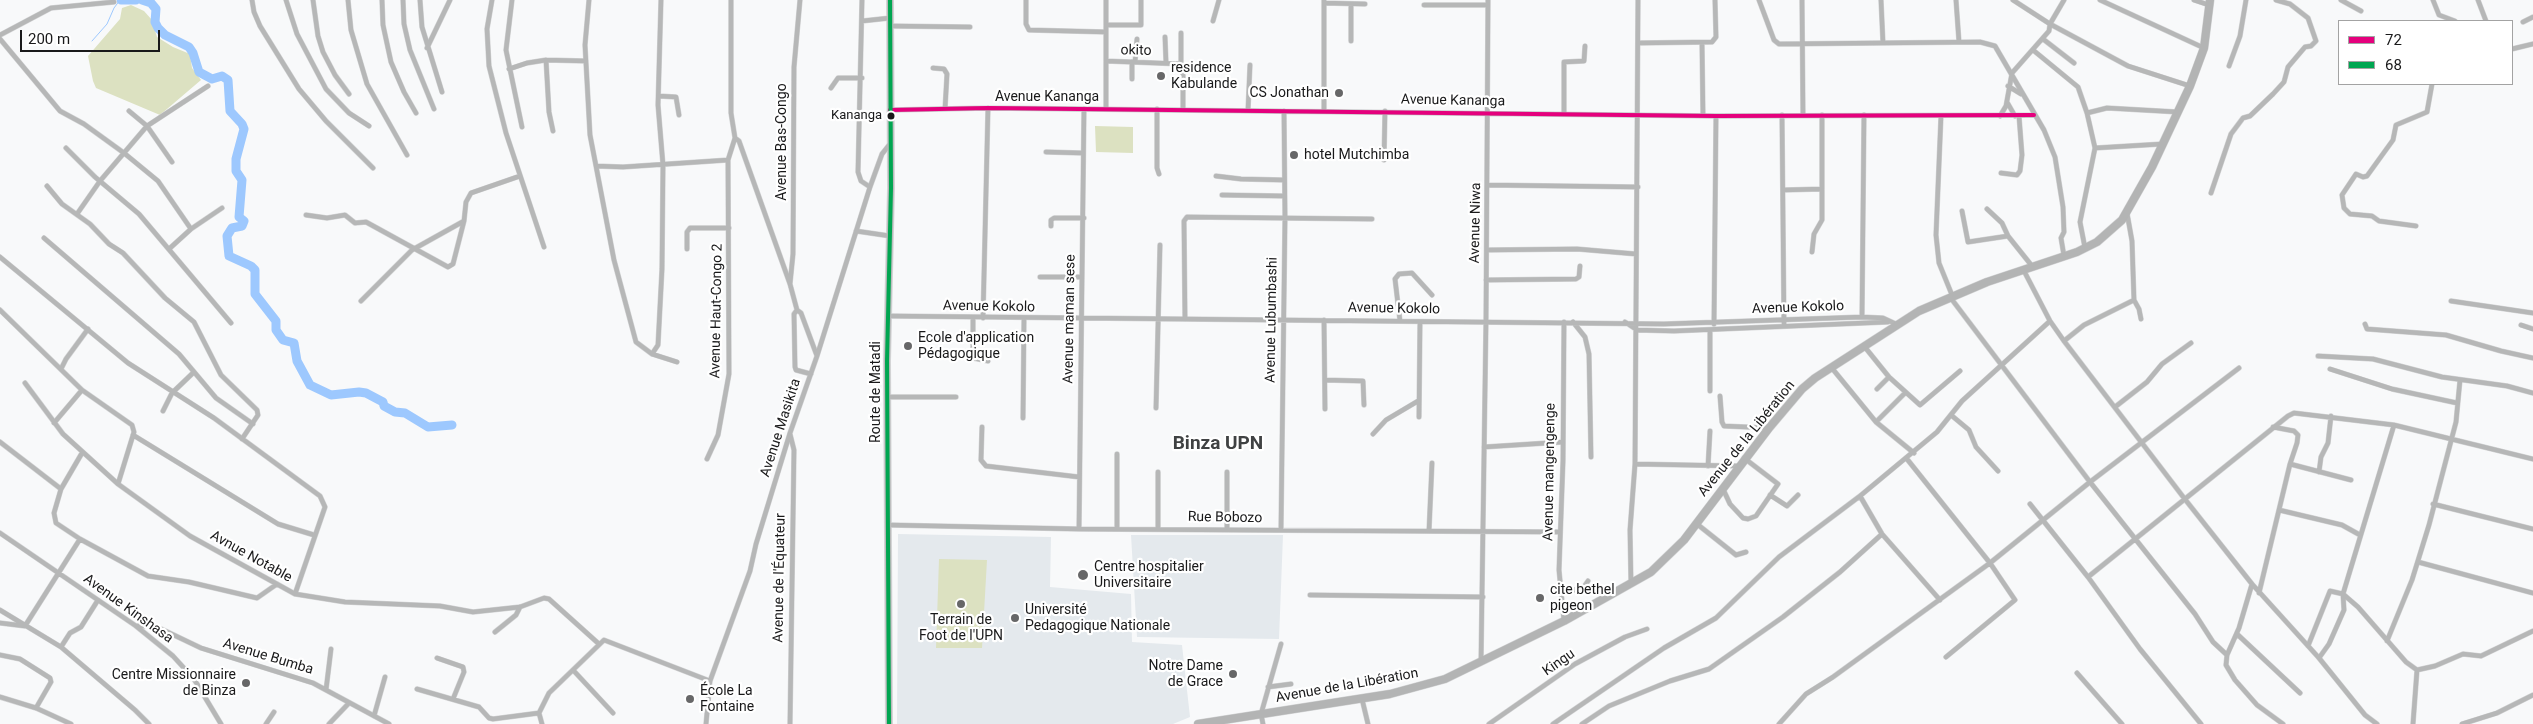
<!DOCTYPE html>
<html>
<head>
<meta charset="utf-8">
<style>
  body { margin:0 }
  #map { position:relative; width:2533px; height:724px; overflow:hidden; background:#f8f9fa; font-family:Roboto,sans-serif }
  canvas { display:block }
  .legend { position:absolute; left:2338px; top:20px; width:175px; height:65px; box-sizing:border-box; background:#fff; border:1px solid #a3a3a3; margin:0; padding:6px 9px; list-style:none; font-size:15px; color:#19191a }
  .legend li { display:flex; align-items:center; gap:10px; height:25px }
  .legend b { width:25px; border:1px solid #a3a3a3 }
  .scale { position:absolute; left:20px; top:30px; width:140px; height:22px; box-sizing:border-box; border:2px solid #19191a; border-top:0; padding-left:6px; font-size:15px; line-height:18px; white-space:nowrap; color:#19191a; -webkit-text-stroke:4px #fff; paint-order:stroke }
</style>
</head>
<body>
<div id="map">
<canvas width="2533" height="724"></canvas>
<ul class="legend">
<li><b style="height:6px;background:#e5007d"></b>72</li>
<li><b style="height:6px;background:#00a651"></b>68</li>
</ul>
<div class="scale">200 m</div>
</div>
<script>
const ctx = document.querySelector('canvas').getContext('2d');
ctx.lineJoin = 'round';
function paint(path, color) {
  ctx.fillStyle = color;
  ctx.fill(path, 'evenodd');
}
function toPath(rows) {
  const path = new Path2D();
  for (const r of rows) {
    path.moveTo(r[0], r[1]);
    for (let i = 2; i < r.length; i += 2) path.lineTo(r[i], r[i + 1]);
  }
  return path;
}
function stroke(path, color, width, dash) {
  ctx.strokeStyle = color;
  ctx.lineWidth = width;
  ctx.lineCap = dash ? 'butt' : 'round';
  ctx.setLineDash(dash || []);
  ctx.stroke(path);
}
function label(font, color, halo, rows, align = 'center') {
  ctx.font = font + ' Roboto,sans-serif';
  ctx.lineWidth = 4.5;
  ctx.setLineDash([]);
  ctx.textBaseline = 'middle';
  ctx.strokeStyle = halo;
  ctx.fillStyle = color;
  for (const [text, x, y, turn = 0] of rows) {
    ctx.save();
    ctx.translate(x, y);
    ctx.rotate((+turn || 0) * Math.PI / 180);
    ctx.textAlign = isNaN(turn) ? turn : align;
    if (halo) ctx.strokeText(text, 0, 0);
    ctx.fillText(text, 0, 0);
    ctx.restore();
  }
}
const built = toPath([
  [898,534,1051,537,1050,587,1131,594,1132,642,1182,645,1190,717,1173,724,897,724],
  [1131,535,1283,535,1279,639,1137,637]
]);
const green = toPath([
  [131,5,144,11,152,20,157,37,173,47,190,54,192,68,201,80,160,115,96,88,93,81,88,56,120,19,122,8],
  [1095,126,1133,127,1133,153,1096,152],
  [939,559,987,560,982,648,936,648]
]);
const stream = toPath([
  [92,41,107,24,114,8,120,0]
]);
const river = toPath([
  [121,0,136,0],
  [142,0,151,3,156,9,155,22,158,28,165,35,189,47,193,53,199,72,212,79,222,76,228,80,230,111,242,124,244,129,236,159,236,171,242,180,239,217,244,221,242,226,232,228,227,236,229,256,251,266,255,270,255,294,276,321,276,330,283,340,294,343,297,361,310,385,331,395,359,392,366,393,383,402,384,406,395,412,405,413,428,427,452,425]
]);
const street = toPath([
  [252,0,254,12,260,26,299,89,326,121,373,168],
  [286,0,297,34,326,89,349,113,369,126],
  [313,0,318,36,323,52,335,75,349,94],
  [348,0,351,30,367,84,407,155],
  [382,0,383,25,391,62,404,92,416,113],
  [403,0,404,24,410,50,434,109],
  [420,0,422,27,442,92],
  [492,0,487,29,489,66,506,133,544,247],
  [512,0,506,50,522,127],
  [589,0,585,45,590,135,596,166,623,167,728,160,735,138,731,113,731,0],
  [862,0,858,172,861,181,870,187],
  [1026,0,1026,24,1029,30,1106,32],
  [1759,0,1774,40,1779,44,1980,42,1995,46,2044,130,2055,157,2063,207,2064,232,2061,238,2064,256],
  [1802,0,1803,115],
  [1881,0,1883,43],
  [1956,0,1959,42],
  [2013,0,2050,24,2128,66,2190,86],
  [2100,0,2204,48],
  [2194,0,2209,5],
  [2341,0,2361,11],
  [2433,0,2439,15,2455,21],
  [2478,0,2486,21],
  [1324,3,1365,4],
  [1424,5,1488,5],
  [862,21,890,18],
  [1213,21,1219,0],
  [2523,22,2533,17],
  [1106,25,1141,25,1141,0],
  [890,26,970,27],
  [0,35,51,8,114,2],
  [1165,37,1166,62],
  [0,39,60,111,84,124,124,153,158,181,191,229],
  [2043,39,2074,63],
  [1351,41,1351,4],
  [1638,43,1712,42,1716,37,1715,0],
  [1702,43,1703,116],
  [427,48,450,0],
  [2512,49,2533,44],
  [2033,50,2078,87,2087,113,2095,148,2080,222,2085,248],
  [546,60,549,112,553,131],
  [1106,61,1181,64,1183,68,1183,109],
  [1132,62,1132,79],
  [1135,62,1137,39],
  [1181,64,1181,33],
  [2229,66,2240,36,2246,0],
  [933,68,944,69,947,74,945,109],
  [509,69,527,63,546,60,586,61],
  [2008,86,2021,94],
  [831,88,838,78,862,78],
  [659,96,676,97,679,115],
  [2007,102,2015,116],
  [1106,109,1106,0],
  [1157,109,1157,168,1159,174],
  [890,110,988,108,1716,116,2034,115],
  [1248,110,1250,65],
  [129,111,147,126,172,162],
  [1324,111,1324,0],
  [2087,113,2107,108,2178,112],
  [1564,114,1564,62,1584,61,1585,46],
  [1782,115,1784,323],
  [1941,116,1936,235,1939,263,1952,295],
  [2000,116,2006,106,2012,73,2049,31,2050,24,2064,0],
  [735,138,739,141,790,284,797,310,801,313,817,356],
  [66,148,95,177,139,214,231,323],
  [2095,148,2162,144],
  [1046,152,1082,153],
  [1384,160,1385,111],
  [596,166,614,260,636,342,652,354,677,362],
  [2001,173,2017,175,2020,171,2022,155,2019,116],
  [1216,176,1241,179,1284,180],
  [1487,185,1638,187],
  [47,186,62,204,90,224,109,244,123,253,165,298,194,322,221,375,257,410,258,415,242,439],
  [1783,190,1822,189],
  [2211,193,2231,134,2243,118,2250,116,2273,94,2284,82,2288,67,2305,47,2311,46,2316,41,2308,18,2290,4,2276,0],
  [1222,195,1284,196],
  [1987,209,2002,223,2008,236,2032,266],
  [1962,211,1968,242,2008,236],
  [2127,213,2132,241,2134,300,2139,309,2141,319],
  [77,214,100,181,147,126,208,86],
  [306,215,327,218,345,215,355,223,366,222,448,267,453,264,464,221],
  [1051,226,1051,220,1054,218,1084,218],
  [2416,226,2379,221,2372,216,2350,214,2344,208,2342,195,2356,174,2363,177,2367,176,2393,140,2396,125,2427,112,2432,84],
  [856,231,890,236],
  [44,238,179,354,216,398,253,424],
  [169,249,191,229,222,208],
  [687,249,687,232,690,228,729,228],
  [1487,250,1577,249,1636,254],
  [1812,252,1814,234,1822,220,1822,115],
  [0,257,128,363,214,418,320,496,325,507,295,594],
  [2023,269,2050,321,2064,341,2184,498,2252,584,2319,658,2365,715,2377,724],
  [1040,277,1082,277],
  [1486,280,1576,279,1579,277,1580,266],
  [790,284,793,254,794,67,800,0],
  [1950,297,2090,482,2195,614,2213,642,2227,655],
  [361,301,412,250,464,221,466,202,471,193,520,176],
  [2451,301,2533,313],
  [0,310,82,390,132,425,134,432,118,484],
  [797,310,794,314,795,367,796,370,811,374],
  [889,316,1664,324,1862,317,1883,318,1896,324],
  [1862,317,1864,115],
  [973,318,973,358,988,361],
  [983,318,988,108],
  [1185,319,1184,221,1187,217,1372,219],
  [1324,320,1325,409],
  [1400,321,1395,279,1399,274,1412,273,1432,295],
  [1573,322,1585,337,1589,354,1591,457],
  [1625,322,1637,330,1674,331,1888,322],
  [1714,324,1716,116],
  [2365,324,2367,329,2446,335,2501,351,2533,358],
  [2521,325,2533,329],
  [2064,341,2084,325,2134,300],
  [1864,346,1889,377,1920,405,1960,371],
  [652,354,658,345,662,269,663,165,658,105,661,0],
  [2318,356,2373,359,2442,377,2507,386,2533,393],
  [1831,367,1876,422,1914,453],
  [61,369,66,359,88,329],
  [2330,369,2392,389,2457,403],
  [1325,380,1363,381,1364,405],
  [25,383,63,434,118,484,190,536,295,594,345,602,440,606,473,612,520,607,544,598,549,599,599,644],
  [1877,389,1889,377],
  [1710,391,1710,330],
  [1720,396,1722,422,1724,426,1769,428],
  [888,397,956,397],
  [2115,407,2147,382,2162,364,2191,343],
  [1156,408,1160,245],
  [163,411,172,393,194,372],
  [1951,415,1969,430,1976,447,1998,471],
  [1419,417,1420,322],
  [1023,418,1024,319],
  [1876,422,1905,393],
  [54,423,82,390],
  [982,427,981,460,986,466,1079,477],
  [1373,434,1386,420,1418,401],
  [133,435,278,524,314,535],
  [0,442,61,489,54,513,56,523,80,539,148,576,189,582,257,598,277,584],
  [1484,447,1563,442],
  [707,459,718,435,729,374,728,160],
  [1907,459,1990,563,2015,600,1946,657],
  [1635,464,1739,466],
  [2290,464,2351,480],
  [1708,466,1710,431],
  [2319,472,2321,457,2328,443,2331,416],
  [61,489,82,453],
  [1723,489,1730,504,1743,518,1748,519,1756,516,1778,484,1744,458],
  [1770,495,1787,506,1798,495],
  [1860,496,1882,534,1940,600],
  [2030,504,2088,577,2140,649,2201,724],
  [2433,504,2533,529],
  [2279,510,2342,525,2360,535],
  [1697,524,1736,555,1746,552],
  [889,525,1079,529,1560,532],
  [1117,528,1117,454],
  [1158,528,1158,472],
  [1079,529,1084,109],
  [1281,529,1285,218,1284,111],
  [1227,530,1227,472],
  [1429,531,1432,463],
  [0,533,136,626,173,656,194,679,221,724],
  [2418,562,2533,593],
  [2088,577,2288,416,2294,413,2394,425,2533,459],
  [1631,583,1630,530,1635,464,1638,0],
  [2252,584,2239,628,2227,655,2226,665,2235,680,2257,705,2283,724],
  [1562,593,1583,588,1588,581],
  [2259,593,2290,464,2297,443,2298,435,2294,431,2273,427],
  [1310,595,1483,597],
  [0,610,61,647,135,710,149,724],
  [1564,621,1559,570,1563,461,1564,322],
  [0,623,25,626,80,539],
  [136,626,155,626,201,648,313,683,389,724],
  [495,632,516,615,520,607],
  [2237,634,2300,693],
  [2387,641,2412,580,2429,525,2456,422,2460,380],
  [2308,646,2330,591,2343,594,2358,607,2406,662,2417,670,2435,666,2463,654,2481,656,2533,631],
  [61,647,70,633,81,627,98,600],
  [0,655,20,659,50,678,51,682,36,708],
  [437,658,463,667,464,672,453,699],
  [2319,658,2329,644,2344,610,2343,594,2394,425],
  [1481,662,1486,321,1488,0],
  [573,670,613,713],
  [2077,673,2122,724],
  [1268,687,1291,684],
  [417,689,479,707,489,718,493,719,539,713],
  [326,690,331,649],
  [0,697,36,708,71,724],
  [1362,699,1368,724],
  [374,716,385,677],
  [266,724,274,712],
  [329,724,349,703],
  [542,724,539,713,549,693,604,640,710,681],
  [706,724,710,681,750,571,756,544,790,433,817,356,870,187,882,154,890,144],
  [790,724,794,450,790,434],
  [1263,724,1261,714,1281,644],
  [1489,724,1575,664,1625,637,1647,629],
  [1553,724,1664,648,1716,618,1779,557,1860,496,1937,432,1962,401,2050,321],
  [1582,724,1609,706,1670,681,1709,669,1783,617,1840,572,1882,534],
  [1779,724,1806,694,1833,677,1990,563,2090,482,2239,368],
  [2413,724,2417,670],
  [2462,724,2497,713,2533,695]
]);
const primary = toPath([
  [889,724,887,361,891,188,890,0]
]);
const highway = toPath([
  [1198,724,1390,694,1445,679,1564,621,1651,572,1684,540,1769,428,1802,389,1815,378,1919,311,1987,282,2077,252,2097,242,2122,220,2152,167,2190,86,2204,48,2210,0]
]);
const bus1 = toPath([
  [890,110,988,108,1716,116,2034,115]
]);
const bus2 = toPath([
  [889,724,887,361,891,188,890,0]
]);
const markers = [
  [1161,76,5,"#676768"],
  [1339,93,5,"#676768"],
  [891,116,4.5,"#19191a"],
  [1294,155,5,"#676768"],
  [908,346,5,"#676768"],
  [1083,575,6,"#676768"],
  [1540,598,5,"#676768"],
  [961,604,5,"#676768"],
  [1015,618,5,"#676768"],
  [1233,674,5,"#676768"],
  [246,683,5,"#676768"],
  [690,699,5,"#676768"]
];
const busNames = [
  ["Kananga",882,116]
];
const streetNames = [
  ["okito",1136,51,1],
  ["Avenue Kananga",1047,97],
  ["Avenue Kananga",1453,101,1],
  ["Avenue Bas-Congo",782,142,-90],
  ["Avenue Niwa",1476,223,-89],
  ["Avenue Kokolo",989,307,1],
  ["Avenue Kokolo",1798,308,-2],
  ["Avenue Kokolo",1394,309,1],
  ["Avenue Haut-Congo 2",717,311,-89],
  ["Avenue maman sese",1070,319,-89],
  ["Avenue Lubumbashi",1272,320,-89],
  ["Route de Matadi",876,392,-90],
  ["Avenue Masikita",781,428,-72],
  ["Avenue de la Libération",1747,439,-51],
  ["Avenue mangengenge",1550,472,-89],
  ["Rue Bobozo",1225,518,1],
  ["Avnue Notable",251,557,29],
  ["Avenue de l'Équateur",780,578,-89],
  ["Avenue Kinshasa",128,609,36],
  ["Avenue Bumba",268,657,17],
  ["Kingu",1559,663,-35],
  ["Avenue de la Libération",1347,686,-10]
];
const poiNames = [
  ["residence",1171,68],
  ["Kabulande",1171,84],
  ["CS Jonathan",1329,93,"right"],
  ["hotel Mutchimba",1304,155],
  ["Ecole d'application",918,338],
  ["Pédagogique",918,354],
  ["Centre hospitalier",1094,567],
  ["Universitaire",1094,583],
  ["cite bethel",1550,590],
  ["pigeon",1550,606],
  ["Université",1025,610],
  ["Pedagogique Nationale",1025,626],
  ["Terrain de",961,620,"center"],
  ["Foot de l'UPN",961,636,"center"],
  ["Notre Dame",1223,666,"right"],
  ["de Grace",1223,682,"right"],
  ["Centre Missionnaire",236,675,"right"],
  ["de Binza",236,691,"right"],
  ["École La",700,691],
  ["Fontaine",700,707]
];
const districtNames = [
  ["Binza UPN",1218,444]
];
paint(built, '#e4e9ed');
paint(green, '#dce1c1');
stroke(stream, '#9dc8fe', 1);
stroke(river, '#9dc8fe', 9);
stroke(street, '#d4d5d6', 5.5);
stroke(primary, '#d4d5d6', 8);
stroke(highway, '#d4d5d6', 9);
stroke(street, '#b6b7b7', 4.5);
stroke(primary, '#b8b9b9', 6);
stroke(highway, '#b3b4b4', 8);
stroke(bus1, '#e5007d', 4);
stroke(bus2, '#00a651', 4);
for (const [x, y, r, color] of markers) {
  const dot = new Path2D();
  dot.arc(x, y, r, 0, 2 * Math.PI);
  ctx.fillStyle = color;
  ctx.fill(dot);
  stroke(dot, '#fff', 2);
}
label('13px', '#19191a', '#fff', busNames, 'right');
label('14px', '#19191a', '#fff', streetNames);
label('14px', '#19191a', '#fff', poiNames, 'left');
label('bold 19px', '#404243', '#fff', districtNames);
</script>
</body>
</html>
